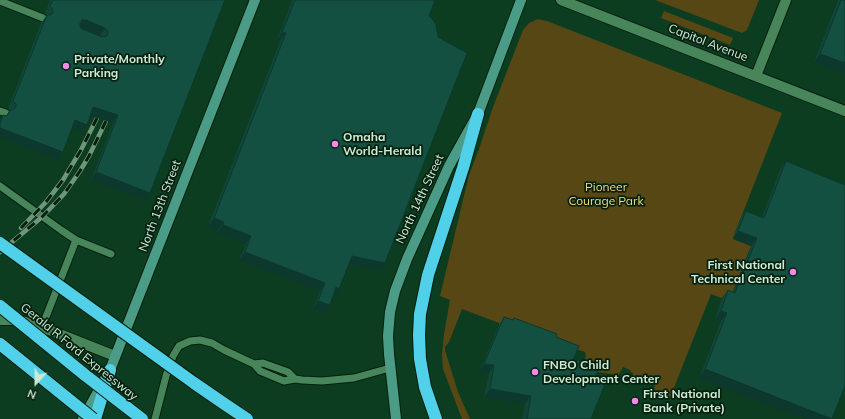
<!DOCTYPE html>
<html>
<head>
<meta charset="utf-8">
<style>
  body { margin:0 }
  #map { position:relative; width:845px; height:419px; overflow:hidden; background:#0c3d20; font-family:Mulish,sans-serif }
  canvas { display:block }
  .north { position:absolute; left:16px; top:363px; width:40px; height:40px; -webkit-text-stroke:3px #062010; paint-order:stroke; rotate:201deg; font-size:11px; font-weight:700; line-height:16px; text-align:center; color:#ccebd3 }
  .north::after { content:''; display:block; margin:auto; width:14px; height:18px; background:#ccebd3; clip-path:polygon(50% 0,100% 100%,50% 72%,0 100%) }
</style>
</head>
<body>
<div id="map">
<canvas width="845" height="419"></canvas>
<div class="north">N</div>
</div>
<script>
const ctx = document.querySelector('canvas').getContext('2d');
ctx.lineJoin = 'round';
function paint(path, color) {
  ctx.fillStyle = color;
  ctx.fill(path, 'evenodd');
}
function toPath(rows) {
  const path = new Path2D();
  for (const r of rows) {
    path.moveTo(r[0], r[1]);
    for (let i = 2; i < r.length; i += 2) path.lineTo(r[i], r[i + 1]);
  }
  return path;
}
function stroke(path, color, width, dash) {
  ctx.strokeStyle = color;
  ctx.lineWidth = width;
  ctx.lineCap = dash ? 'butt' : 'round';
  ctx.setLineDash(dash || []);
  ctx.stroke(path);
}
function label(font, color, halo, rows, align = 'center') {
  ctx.font = font + ' Mulish,sans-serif';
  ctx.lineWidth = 3.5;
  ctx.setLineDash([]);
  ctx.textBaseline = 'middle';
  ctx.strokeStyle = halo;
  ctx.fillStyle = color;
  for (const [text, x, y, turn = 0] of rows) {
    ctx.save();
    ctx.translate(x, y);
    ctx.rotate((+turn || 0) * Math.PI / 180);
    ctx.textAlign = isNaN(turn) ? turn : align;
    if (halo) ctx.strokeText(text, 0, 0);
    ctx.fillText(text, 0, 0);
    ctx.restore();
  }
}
const green = toPath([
  [655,0,759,0,747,30,742,33],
  [664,11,733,38,730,45,661,18],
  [538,19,547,21,782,113,733,238,751,246,729,301,711,294,670,398,654,391,655,385,654,379,650,378,651,383,636,376,633,383,632,382,633,373,631,372,630,370,623,367,618,376,612,374,598,372,598,370,596,366,585,359,586,356,585,352,570,347,507,328,499,325,499,323,462,309,449,342,445,347,445,350,458,392,470,419,462,419,443,369,442,354,444,334,450,300,440,296,469,175,479,149,493,107,523,30,529,23]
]);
const service = toPath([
  [0,1,43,18],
  [0,111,6,113],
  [0,186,61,230,76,240,111,254],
  [42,327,76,240],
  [254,364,263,363,288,372,295,379],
  [155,419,166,376,173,356,179,346,190,341,200,340,212,343,224,350,254,364,260,371,284,381,295,379,302,380,322,381,354,378,390,368]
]);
const minor = toPath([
  [0,320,18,320,34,324,115,356]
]);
const tertiary = toPath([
  [561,0,845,111],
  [756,76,786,0]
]);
const secondary = toPath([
  [83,419,110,370,255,0],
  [396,419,389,354,388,336,390,312,395,291,407,259,449,166,478,114,521,0]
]);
const motorway = toPath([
  [194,383,226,405,247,419],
  [95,419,110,370],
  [436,419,425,387,420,359,419,335,420,314,428,275,463,168,478,114]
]);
const rail = toPath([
  [21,228,46,202,63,180,81,150,97,118],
  [0,252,42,217,64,194,80,171,89,156,106,121]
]);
const motorwayBridge = toPath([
  [0,243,194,383],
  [0,306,85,375,142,419],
  [0,344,93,419]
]);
const wall = toPath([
  [50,0,225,0,150,193,145,200,91,180,113,123,90,115,81,132,72,129,58,160,0,137,0,120,3,115,6,116,10,110,8,109,41,23,47,15,45,13],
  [80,27,100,35,102,37,82,29],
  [292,0,435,0,429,16,385,263,380,271,349,265,334,297,333,296,324,313,313,309,320,291,239,260,246,244,217,233,218,230,208,226,280,41,277,40],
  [838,0,845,0,845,73,814,62],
  [786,161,845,185,699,378,721,321,715,319,722,298,728,290,733,292,751,246,733,239,740,219,746,211,762,217,780,170],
  [504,317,512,320,514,318,556,337,573,360,594,380,591,419,522,419,525,404,484,397,489,373,479,372,499,325]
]);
const shadedWall = toPath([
  [82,20,86,20,105,28,100,35,81,27,76,28],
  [282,32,286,33,280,41,277,40],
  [820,54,845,63,845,73,814,62],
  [93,107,118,115,113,123,88,115],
  [75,120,87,125,81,132,70,128],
  [0,128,63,152,58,160,0,137],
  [96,172,150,193,145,200,91,180],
  [214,218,224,222,218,230,208,226],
  [223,225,251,236,246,244,217,233],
  [738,231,757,238,751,246,733,239],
  [245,252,325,283,320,291,239,260],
  [352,256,385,263,380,271,346,264],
  [336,287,339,289,334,297,331,295],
  [318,301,330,305,324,313,313,309],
  [721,311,727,313,721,321,715,319],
  [484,364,494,365,489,373,479,372],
  [705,369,832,419,805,419,699,378],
  [490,389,531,396,525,404,484,397]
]);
const building = toPath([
  [53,0,225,0,150,193,96,172,118,115,93,107,87,125,75,120,63,152,0,128,0,124,3,115,7,116,10,110,13,110,16,107,16,104,13,101,47,15,51,15,53,12,52,8,50,6,53,0],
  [82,20,86,20,105,28,107,30,108,32,107,36,102,37,82,29,80,27,80,23,82,20],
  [295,0,435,0,429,16,434,21,436,25,438,37,467,53,385,263,352,256,339,289,336,287,330,305,318,301,325,283,245,252,251,236,223,225,224,222,214,218,286,33,282,32,295,0],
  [841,0,845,0,845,63,820,54,841,0],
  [786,161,845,185,845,386,832,419,705,369,727,313,721,311,728,290,735,293,757,238,738,231,746,211,764,218,786,161],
  [504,317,513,320,514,318,557,334,556,337,579,346,573,360,584,361,599,367,594,380,605,384,591,419,527,419,531,396,490,389,494,365,484,364,504,317]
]);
const markers = [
  [66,66,4,"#f987e9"],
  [335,144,4,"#f987e9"],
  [793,272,4,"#f987e9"],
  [535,372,4,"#f987e9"],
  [635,401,4,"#f987e9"]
];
const streetNames = [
  ["Capitol Avenue",708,43,21],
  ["North 14th Street",420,199,-65],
  ["North 13th Street",160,206,-69],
  ["Gerald R Ford Expressway",79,352,39]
];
const poiNames = [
  ["Private/Monthly",74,59],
  ["Parking",74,73],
  ["Omaha",343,137],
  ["World-Herald",343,151],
  ["First National",785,265,"right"],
  ["Technical Center",785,279,"right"],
  ["FNBO Child",543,365],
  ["Development Center",543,379],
  ["First National",643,394],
  ["Bank (Private)",643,408]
];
const parkNames = [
  ["Pioneer",606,187],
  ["Courage Park",606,201]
];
paint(green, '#564714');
stroke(service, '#01210d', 9);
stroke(minor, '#01210d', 12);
stroke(tertiary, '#01210d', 12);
stroke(secondary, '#01210d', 12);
stroke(motorway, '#01210d', 14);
stroke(service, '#48855b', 7);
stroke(minor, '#48855b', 10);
stroke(tertiary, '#48855b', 10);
stroke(secondary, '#4b9c86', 10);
stroke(motorway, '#51d1e9', 12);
stroke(rail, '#6e967b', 4.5);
stroke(rail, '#062010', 3, [9]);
stroke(motorwayBridge, '#01210d', 14, []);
stroke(motorwayBridge, '#51d1e9', 12);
paint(wall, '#104538');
paint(shadedWall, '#0d382e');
paint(building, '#135041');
stroke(building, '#0d382e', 1);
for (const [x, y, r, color] of markers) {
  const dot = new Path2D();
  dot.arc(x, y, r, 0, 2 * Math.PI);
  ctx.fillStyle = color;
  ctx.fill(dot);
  stroke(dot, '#062010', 1.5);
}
label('12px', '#ccebd3', '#062010', streetNames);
label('bold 12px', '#ccebd3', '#062010', poiNames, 'left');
label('12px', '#f7da7d', '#062010', parkNames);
</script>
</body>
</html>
